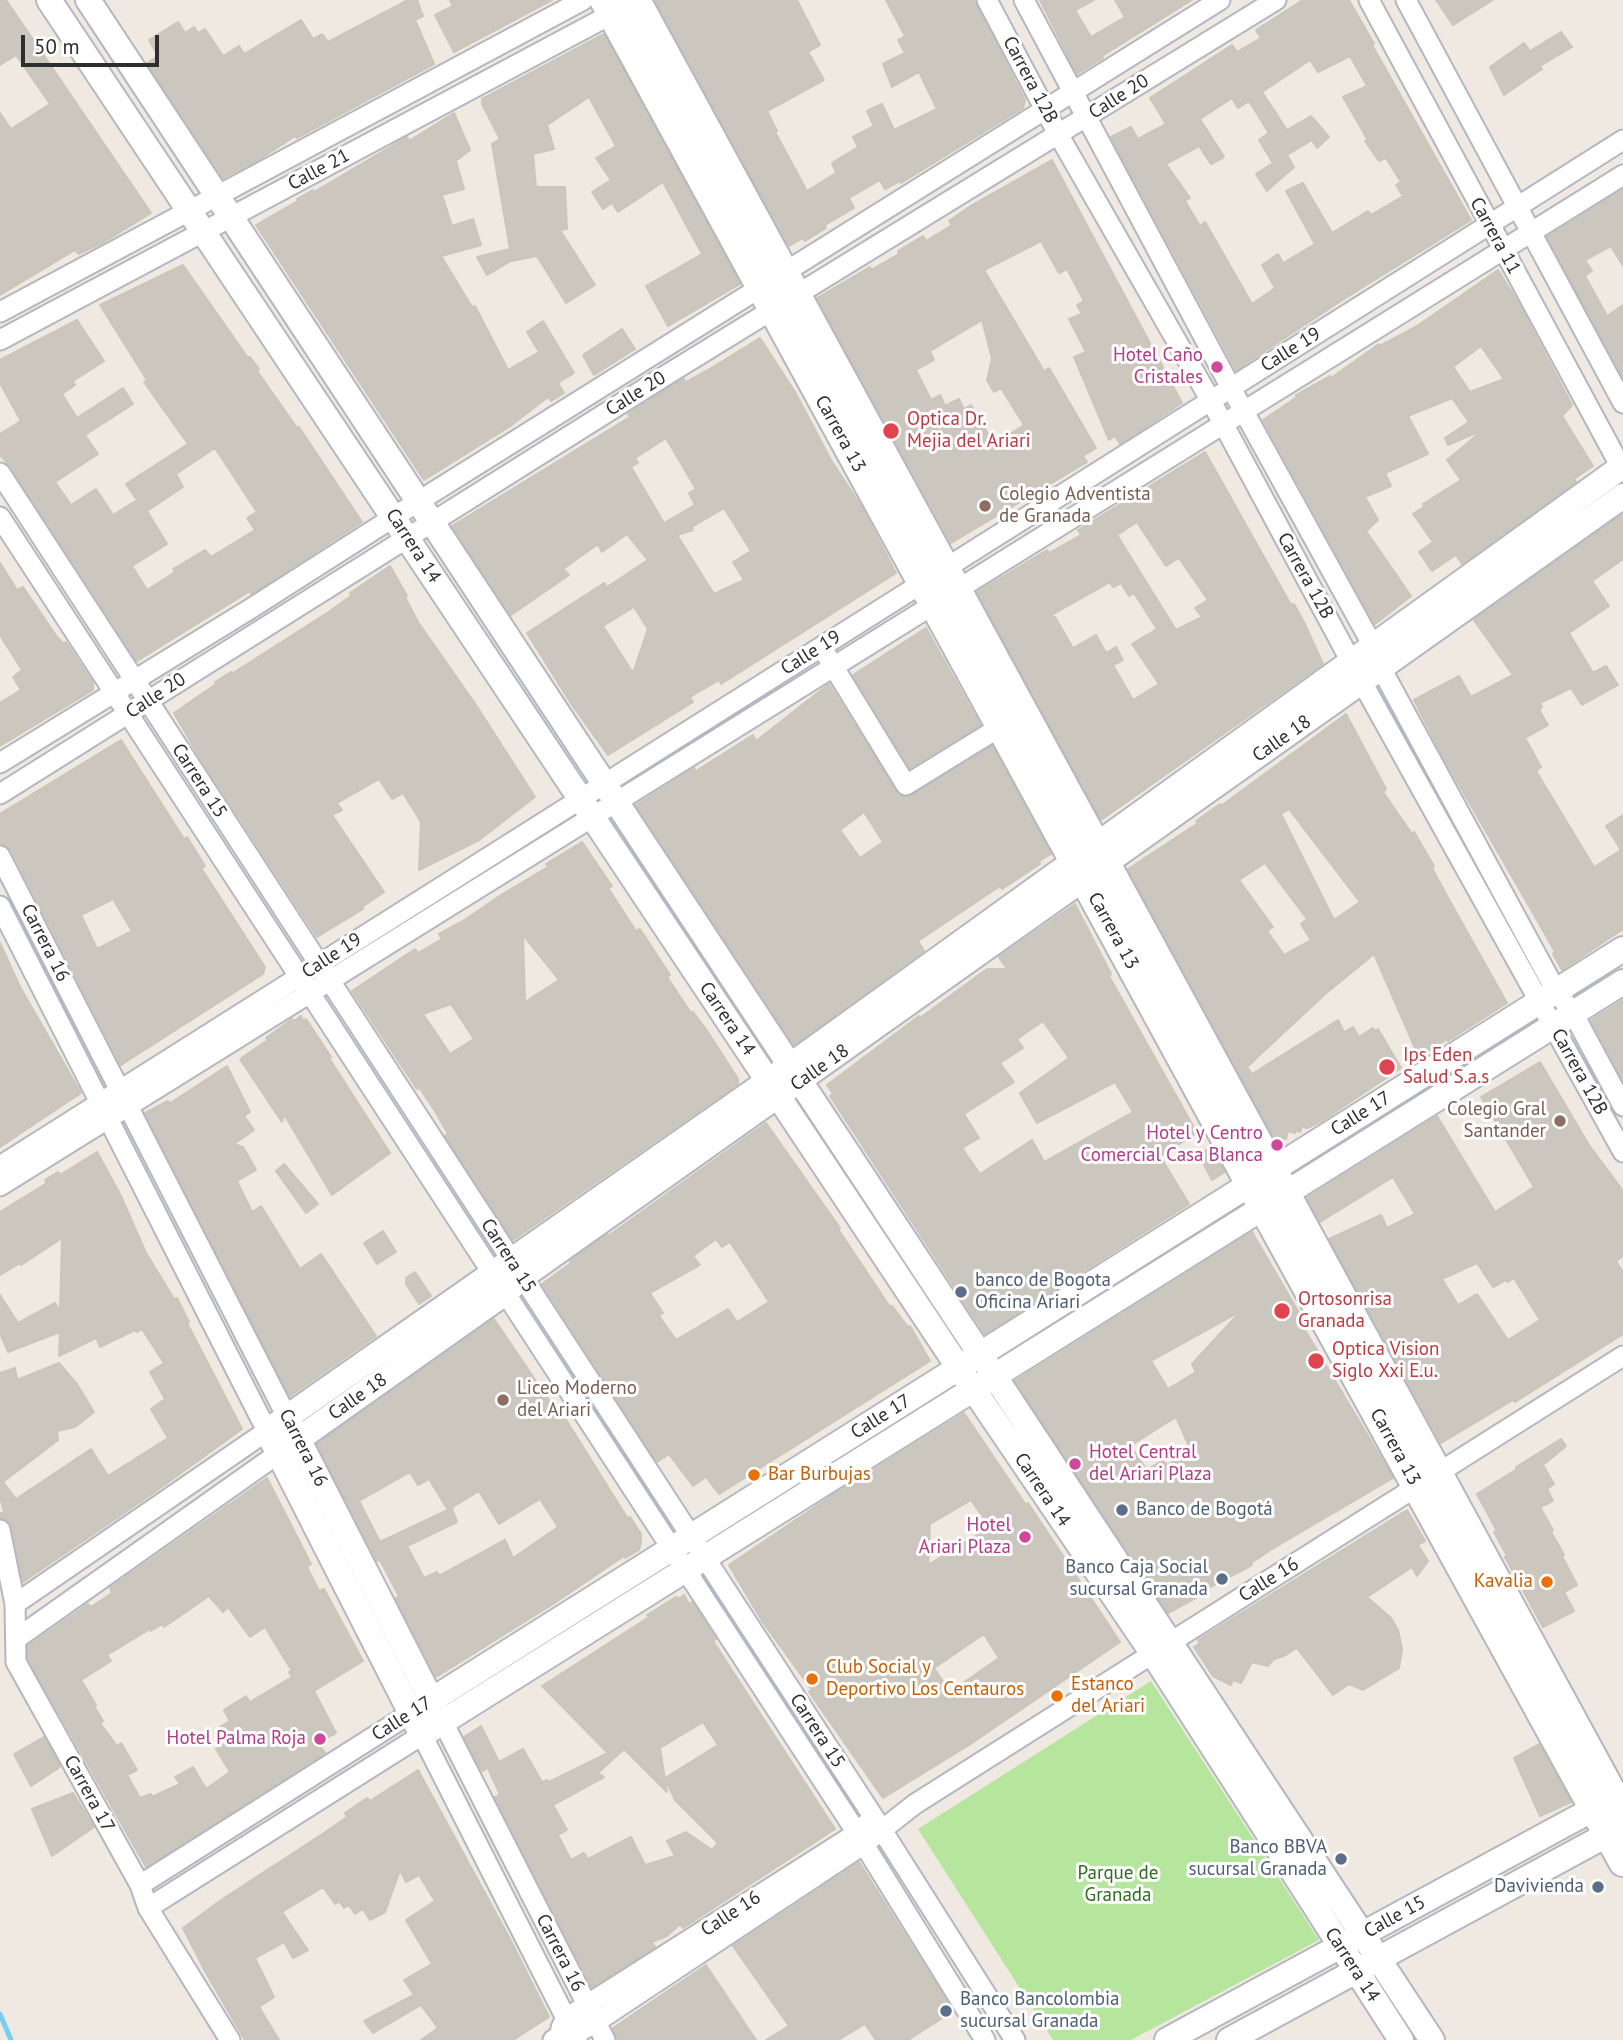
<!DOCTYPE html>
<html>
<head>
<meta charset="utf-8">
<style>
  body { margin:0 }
  #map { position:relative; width:1623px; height:2040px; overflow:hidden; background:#efe9e1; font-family:"PT Sans",sans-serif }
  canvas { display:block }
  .scale { position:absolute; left:21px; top:35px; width:138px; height:32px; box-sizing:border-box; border:4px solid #2e2e2e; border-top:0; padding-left:9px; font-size:21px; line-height:24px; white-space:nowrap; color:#2e2e2e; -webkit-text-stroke:5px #fff; paint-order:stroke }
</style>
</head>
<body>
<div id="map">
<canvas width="1623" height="2040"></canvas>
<div class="scale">50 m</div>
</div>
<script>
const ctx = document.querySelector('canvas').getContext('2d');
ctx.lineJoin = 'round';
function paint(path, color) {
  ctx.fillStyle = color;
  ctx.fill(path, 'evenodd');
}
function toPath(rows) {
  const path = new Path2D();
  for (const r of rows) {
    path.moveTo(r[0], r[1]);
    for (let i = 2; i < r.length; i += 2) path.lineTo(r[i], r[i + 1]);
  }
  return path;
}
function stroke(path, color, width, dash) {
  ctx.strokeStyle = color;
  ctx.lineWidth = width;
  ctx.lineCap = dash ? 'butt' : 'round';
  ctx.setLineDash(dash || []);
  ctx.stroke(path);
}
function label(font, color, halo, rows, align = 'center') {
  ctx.font = font + ' "PT Sans",sans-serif';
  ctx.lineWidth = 6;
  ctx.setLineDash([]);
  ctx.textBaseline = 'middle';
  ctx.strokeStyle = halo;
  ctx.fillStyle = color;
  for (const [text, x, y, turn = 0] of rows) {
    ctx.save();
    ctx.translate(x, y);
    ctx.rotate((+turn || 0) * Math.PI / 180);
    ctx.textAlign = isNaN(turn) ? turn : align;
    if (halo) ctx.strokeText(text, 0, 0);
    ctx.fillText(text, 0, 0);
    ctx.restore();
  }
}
const green = toPath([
  [1151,1681,1319,1940,1131,2040,1053,2040,918,1829]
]);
const stream = toPath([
  [0,2014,11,2040]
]);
const building = toPath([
  [0,0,6,0,151,213,104,242,79,254,75,250,0,295,0,113,11,129,50,104,16,55,0,65,0,0],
  [408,0,417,0,423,16,415,20,434,64,297,138,295,136,260,159,223,178,147,63,158,56,149,40,178,22,185,33,194,27,198,33,205,29,223,56,239,46,244,54,301,20,313,39,322,34,328,42,408,0],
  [450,0,552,0,454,52,435,15,453,6,450,0],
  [655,0,797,0,820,45,808,52,824,80,767,111,777,131,775,132,807,191,836,173,832,163,858,147,853,137,874,126,867,111,882,104,894,130,937,109,919,72,892,87,883,64,905,53,898,40,905,36,886,0,974,0,1025,100,1023,108,901,183,900,181,885,189,880,180,849,198,854,208,825,225,826,228,805,241,803,238,789,246,655,0],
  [1040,0,1094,0,1075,10,1091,37,1125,17,1115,0,1192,0,1102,56,1103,58,1077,74,1040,0],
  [1303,0,1349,0,1374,44,1372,45,1471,220,1344,299,1236,370,1111,137,1131,127,1138,139,1166,124,1150,98,1232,45,1237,52,1261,38,1256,30,1303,0],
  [1350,56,1367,86,1343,97,1368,140,1365,141,1379,161,1386,158,1401,182,1396,185,1403,196,1371,215,1368,211,1332,233,1303,183,1286,191,1315,244,1283,263,1278,254,1262,265,1275,288,1252,304,1205,222,1200,226,1185,201,1190,198,1166,164,1199,146,1211,164,1224,157,1200,119,1232,98,1238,108,1249,101,1269,133,1259,140,1273,163,1256,174,1267,191,1294,167,1287,155,1312,140,1317,148,1329,137,1311,116,1287,130,1262,92,1310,60,1318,72,1350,56],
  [1436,0,1493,0,1453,25,1436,0],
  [1561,32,1572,47,1540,66,1542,69,1504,95,1490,67,1524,43,1530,51,1561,32],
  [604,34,740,284,668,326,646,286,702,254,663,182,618,212,612,203,603,209,592,192,611,180,596,158,616,146,589,97,547,125,554,149,533,154,536,187,565,187,567,229,560,230,595,285,566,303,537,256,511,261,487,275,477,257,510,249,492,144,500,139,482,104,482,99,604,34],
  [454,113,470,150,456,161,464,189,442,195,452,226,473,219,481,245,441,256,472,307,475,306,508,370,539,352,527,332,543,321,574,373,558,383,564,393,551,401,548,397,509,427,424,480,256,225,298,201,297,199,313,190,314,192,407,137,409,141,454,113],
  [1052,160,1182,403,1120,444,1115,436,1109,440,1074,357,1086,352,1069,319,1082,314,1077,305,1084,301,1067,269,1059,273,1041,241,984,270,1044,371,1049,368,1096,448,1083,456,1087,462,951,543,817,298,870,267,871,270,899,254,898,251,923,236,926,241,952,225,949,221,972,205,1052,160],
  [982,320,992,358,987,380,994,392,1001,388,1024,425,994,444,971,405,964,409,959,399,945,406,940,395,931,400,916,370,934,360,930,351,982,320],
  [1623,189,1623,266,1611,246,1585,260,1592,271,1585,276,1607,316,1623,305,1623,377,1547,237,1623,189],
  [183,265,248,358,250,357,259,369,257,371,297,428,299,427,362,522,251,594,250,591,137,661,10,466,0,455,0,434,21,421,0,383,0,360,77,320,104,361,73,381,75,385,62,394,77,418,123,388,133,404,85,435,98,454,55,482,71,505,96,489,113,515,137,500,126,484,188,444,144,382,147,380,100,305,183,265],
  [215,448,257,512,247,518,255,530,211,557,205,550,173,569,175,572,147,590,132,566,167,544,147,511,183,487,176,474,215,448],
  [1498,270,1519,304,1572,405,1562,416,1593,466,1574,479,1576,482,1462,564,1456,555,1432,571,1419,552,1433,542,1413,514,1425,506,1423,504,1461,480,1447,460,1483,430,1448,445,1445,438,1469,422,1452,398,1408,416,1428,454,1385,473,1391,486,1365,497,1378,520,1366,531,1411,596,1375,624,1263,420,1297,397,1296,395,1330,376,1331,378,1379,344,1380,346,1417,326,1498,270],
  [1481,346,1504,379,1470,392,1453,367,1481,346],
  [622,329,635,349,594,375,583,355,622,329],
  [760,338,795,392,831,460,861,506,896,573,721,684,719,680,690,697,693,702,608,755,572,705,527,633,604,583,607,587,648,560,627,534,602,552,598,544,563,569,569,575,511,615,452,526,630,417,628,414,674,384,684,379,686,382,713,367,760,338],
  [666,438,696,489,689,493,695,505,664,523,631,467,638,463,635,458,666,438],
  [724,508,751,551,733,562,744,580,714,594,677,535,693,530,692,527,724,508],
  [634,607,648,629,633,673,603,626,634,607],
  [1205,452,1291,605,1294,604,1304,622,1323,664,1101,820,977,592,1047,550,1049,553,1081,535,1078,530,1205,452],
  [1137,522,1166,566,1179,558,1208,600,1195,608,1202,617,1176,630,1117,535,1137,522],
  [1110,582,1113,587,1121,583,1129,596,1134,593,1157,629,1132,644,1159,684,1133,700,1113,665,1123,660,1116,647,1106,653,1096,635,1073,648,1055,617,1050,616,1110,582],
  [1623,514,1623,559,1592,581,1609,606,1569,633,1593,673,1606,666,1618,685,1582,705,1571,688,1540,703,1542,707,1539,710,1548,725,1525,738,1541,767,1536,771,1594,867,1621,850,1606,826,1623,815,1623,929,1562,970,1553,954,1555,952,1540,925,1443,757,1414,700,1459,676,1471,697,1513,675,1474,620,1623,514],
  [0,563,17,590,23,587,57,637,63,643,66,642,93,683,93,690,0,746,0,703,21,690,13,677,22,670,0,635,0,563],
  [390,566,407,596,405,597,418,622,476,705,535,797,479,840,419,870,421,822,403,793,392,799,379,779,337,803,342,810,332,815,384,892,362,907,363,909,317,937,200,758,174,713,216,684,215,682,231,672,233,673,327,613,351,596,350,593,390,566],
  [926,628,980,725,910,768,853,675,926,628],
  [829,684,896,791,901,796,912,795,992,746,1051,854,1039,861,1040,864,1002,889,1000,886,918,941,924,951,794,1045,636,805,694,768,696,771,753,735,756,741,829,684],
  [864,812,883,842,860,858,840,830,864,812],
  [1346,714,1386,789,1383,792,1412,834,1414,832,1434,866,1432,868,1447,896,1507,1003,1448,1041,1447,1039,1419,1057,1374,954,1324,995,1247,1067,1252,1074,1338,1020,1344,1032,1353,1027,1359,1037,1373,1028,1375,1031,1378,1029,1401,1068,1322,1121,1307,1128,1302,1126,1300,1132,1296,1130,1295,1133,1288,1131,1286,1139,1280,1138,1279,1142,1276,1141,1128,869,1186,831,1198,823,1196,821,1220,804,1221,806,1346,714],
  [1289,809,1360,902,1334,920,1281,814,1289,809],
  [1265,863,1307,919,1301,924,1311,940,1284,955,1267,931,1273,927,1239,880,1265,863],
  [121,740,184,839,187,837,205,866,201,868,265,967,263,974,121,1065,11,850,6,845,0,844,0,814,121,740],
  [113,899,132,931,97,949,81,915,113,899],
  [582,842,612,886,608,888,636,931,640,929,670,975,667,977,691,1013,693,1012,706,1029,738,1079,738,1084,513,1240,445,1136,448,1134,435,1111,419,1087,417,1089,352,991,415,949,418,953,442,939,439,934,463,921,501,895,548,867,546,864,582,842],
  [523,935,559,980,525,1002,523,935],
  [451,1004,474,1039,450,1054,423,1014,451,1004],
  [1075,904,1111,974,1109,976,1197,1133,1160,1156,1189,1204,985,1334,830,1096,833,1094,827,1085,919,1016,920,1018,987,969,1007,969,999,957,1075,904],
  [1043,1021,1069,1058,1020,1093,1037,1123,1115,1082,1133,1112,1044,1162,1032,1140,980,1174,962,1148,979,1138,964,1114,1014,1082,1000,1063,1023,1048,1017,1039,1043,1021],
  [0,943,20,987,81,1093,0,1147,0,943],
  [1623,1000,1623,1080,1591,1020,1623,1000],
  [301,1016,303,1021,306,1019,331,1057,329,1058,390,1153,332,1195,284,1114,282,1122,240,1059,268,1040,266,1038,292,1019,294,1021,301,1016],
  [1540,1062,1589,1145,1623,1191,1623,1256,1616,1261,1623,1272,1623,1334,1515,1402,1513,1400,1441,1443,1329,1239,1381,1215,1387,1228,1415,1214,1393,1177,1320,1222,1307,1198,1437,1116,1495,1212,1534,1187,1481,1097,1540,1062],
  [1477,1263,1493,1287,1506,1280,1508,1282,1514,1278,1540,1320,1508,1340,1477,1294,1458,1305,1442,1279,1477,1263],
  [227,1066,250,1112,244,1116,254,1130,234,1144,243,1147,256,1170,237,1181,252,1212,261,1206,300,1269,321,1254,376,1336,290,1396,145,1113,168,1101,169,1104,227,1066],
  [766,1123,840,1228,838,1229,890,1307,892,1306,908,1327,910,1326,930,1361,719,1494,706,1477,693,1486,669,1454,657,1462,542,1284,571,1263,570,1261,607,1235,608,1236,766,1123],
  [716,1239,722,1247,730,1242,769,1302,737,1322,728,1309,676,1340,659,1316,663,1313,650,1293,700,1265,693,1256,716,1239],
  [1211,1147,1225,1172,1212,1180,1199,1155,1211,1147],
  [97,1152,121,1196,145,1251,174,1299,177,1298,189,1322,187,1323,242,1429,152,1494,23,1582,12,1527,9,1521,0,1518,0,1513,4,1513,0,1496,0,1373,15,1368,17,1380,59,1363,77,1384,94,1412,75,1427,57,1431,58,1440,3,1482,16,1499,91,1449,108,1476,168,1438,151,1409,165,1399,150,1372,164,1363,142,1329,137,1332,135,1330,100,1347,96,1338,59,1356,60,1332,8,1352,0,1333,0,1295,18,1323,55,1303,60,1312,62,1238,21,1265,20,1263,0,1275,0,1212,47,1183,45,1180,58,1172,60,1175,97,1152],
  [284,1164,318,1204,306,1213,276,1171,284,1164],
  [383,1231,396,1252,377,1264,364,1243,383,1231],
  [1252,1232,1302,1318,1299,1320,1393,1478,1272,1549,1251,1563,1252,1565,1201,1592,1203,1594,1168,1613,1015,1381,1252,1232],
  [1241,1311,1192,1364,1196,1372,1168,1389,1151,1361,1241,1311],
  [1176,1417,1192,1453,1167,1465,1163,1460,1147,1470,1130,1446,1176,1417],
  [415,1272,431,1296,419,1304,406,1284,406,1278,415,1272],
  [494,1319,557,1412,560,1410,628,1519,630,1517,641,1534,641,1543,639,1550,625,1558,624,1556,553,1604,436,1677,396,1598,399,1596,380,1560,377,1561,317,1444,494,1319],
  [410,1472,418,1485,429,1479,448,1510,479,1491,499,1524,540,1499,558,1527,513,1558,505,1540,439,1576,437,1572,424,1578,407,1546,457,1522,452,1508,380,1542,359,1501,410,1472],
  [964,1413,1026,1505,1028,1503,1120,1642,969,1745,883,1798,809,1692,812,1690,762,1621,729,1565,834,1494,964,1413],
  [971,1500,990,1527,928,1565,930,1524,971,1500],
  [984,1634,999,1658,950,1692,934,1668,984,1634],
  [1561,1439,1566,1446,1543,1465,1554,1484,1547,1489,1553,1501,1540,1507,1553,1530,1551,1532,1564,1555,1562,1556,1577,1585,1564,1592,1574,1611,1543,1627,1505,1557,1507,1556,1494,1532,1497,1531,1477,1494,1517,1469,1516,1467,1561,1439],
  [267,1478,311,1564,307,1567,319,1591,324,1589,363,1661,314,1691,336,1733,318,1742,325,1753,146,1867,28,1659,28,1646,88,1604,91,1607,112,1593,110,1588,267,1478],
  [209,1596,223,1612,228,1607,250,1637,265,1627,292,1671,289,1672,292,1677,250,1702,246,1696,224,1710,230,1721,220,1727,229,1742,216,1749,230,1772,206,1789,193,1767,175,1777,180,1784,152,1797,151,1794,140,1798,127,1775,137,1770,121,1743,117,1746,100,1723,103,1721,94,1706,96,1705,81,1680,111,1661,107,1655,150,1629,151,1631,162,1624,164,1627,209,1596],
  [1407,1510,1425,1541,1418,1545,1428,1561,1417,1576,1412,1567,1367,1597,1391,1618,1398,1630,1402,1649,1399,1668,1363,1690,1349,1684,1333,1695,1297,1648,1284,1656,1274,1659,1268,1666,1252,1662,1241,1683,1233,1680,1231,1685,1213,1676,1194,1647,1200,1643,1198,1640,1407,1510],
  [684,1595,689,1604,692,1602,716,1639,713,1641,835,1829,683,1928,680,1924,667,1936,652,1942,655,1947,592,1987,495,1797,500,1795,488,1768,523,1749,542,1782,547,1780,549,1782,608,1753,542,1686,649,1617,647,1615,676,1597,678,1599,684,1595],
  [703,1722,718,1745,665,1778,675,1800,718,1843,712,1850,686,1832,667,1841,675,1856,645,1865,631,1837,588,1859,584,1853,571,1860,558,1835,567,1830,553,1805,604,1777,598,1773,624,1749,667,1792,660,1748,703,1722],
  [481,1726,499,1762,482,1771,464,1737,481,1726],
  [44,1737,60,1767,31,1786,14,1754,44,1737],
  [1539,1744,1571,1802,1540,1816,1514,1758,1539,1744],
  [418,1770,511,1941,549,2017,513,2040,421,2040,438,2028,421,2005,373,2033,364,2021,414,1995,404,1980,432,1964,406,1920,435,1901,419,1875,406,1882,400,1870,385,1912,370,1920,363,1909,355,1914,349,1905,344,1908,339,1901,335,1904,323,1887,282,1912,308,1950,293,1958,284,1942,255,1958,274,1997,259,2007,279,2040,245,2040,206,1973,183,1928,221,1900,324,1833,347,1817,345,1813,367,1798,370,1801,418,1770],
  [73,1793,94,1827,52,1856,32,1809,73,1793],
  [859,1862,953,2011,908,2040,876,2040,865,2024,838,2040,766,2040,789,2026,733,1946,859,1862],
  [706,1965,756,2040,617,2040,613,2028,706,1965]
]);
const minor = toPath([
  [987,0,1058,134,1211,401,1362,682,1623,1152],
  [1024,0,1231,388,1373,646,1381,668,1556,991,1573,1013,1623,1106],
  [1369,0,1623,471],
  [1406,0,1623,403],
  [0,312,583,0],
  [0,340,638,0],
  [0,473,882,1830,1015,2040],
  [0,517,857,1833,985,2040],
  [827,656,906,785,1000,727],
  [0,763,250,609,419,501,1220,0],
  [0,794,668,374,1276,0],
  [0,856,287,1417],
  [0,906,267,1431,15,1604],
  [0,1166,1623,140],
  [0,1186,1623,175],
  [0,1530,15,1604,16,1662,140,1885,148,1908,230,2040],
  [16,1639,279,1453],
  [443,1722,605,2040],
  [140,1885,411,1713],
  [148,1908,422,1735,577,2040],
  [561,2028,566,2018,857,1833,866,1824],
  [553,2040,557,2037,574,2035,596,2022,864,1844,915,1804,1623,1356]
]);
const tertiary = toPath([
  [49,0,959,1368,1153,1654,1401,2040],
  [88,0,1432,2040],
  [1623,466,791,1065,267,1431,422,1735,1623,982],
  [292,1427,439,1715],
  [279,1453,505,1293,522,1277,1623,496],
  [411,1713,1623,949],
  [1167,2040,1610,1800],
  [1229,2040,1623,1826]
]);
const secondary = toPath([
  [604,0,1250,1184,1623,1862],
  [636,0,1623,1813]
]);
const markers = [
  [1217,367,7,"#d1479c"],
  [891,431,9,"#e0444e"],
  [985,506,7,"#8d6e63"],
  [1387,1067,9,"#e0444e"],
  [1560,1121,7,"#8d6e63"],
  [1277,1145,7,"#d1479c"],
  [961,1292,7,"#5c6f8a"],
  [1282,1311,9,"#e0444e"],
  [1316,1361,9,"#e0444e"],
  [503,1400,7,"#8d6e63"],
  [1075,1464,7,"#d1479c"],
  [754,1475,7,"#e8710a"],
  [1122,1510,7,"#5c6f8a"],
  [1025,1537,7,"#d1479c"],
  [1222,1579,7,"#5c6f8a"],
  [1547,1582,7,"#e8710a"],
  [812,1679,7,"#e8710a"],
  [1057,1696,7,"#e8710a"],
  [320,1739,7,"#d1479c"],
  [1341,1859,7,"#5c6f8a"],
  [1598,1887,7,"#5c6f8a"],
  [946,2011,7,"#5c6f8a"]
];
const streetNames = [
  ["Carrera 12B",1030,80,62],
  ["Calle 20",1119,97,-32],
  ["Calle 21",319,170,-28],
  ["Carrera 11",1495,236,61],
  ["Calle 19",1291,350,-32],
  ["Calle 20",636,394,-32],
  ["Carrera 13",840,434,61],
  ["Carrera 14",413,546,57],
  ["Carrera 12B",1305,576,61],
  ["Calle 19",811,653,-32],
  ["Calle 20",156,696,-33],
  ["Calle 18",1282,739,-35],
  ["Carrera 15",199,781,57],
  ["Carrera 13",1113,931,61],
  ["Carrera 16",45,943,63],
  ["Calle 19",332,956,-33],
  ["Carrera 14",727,1019,56],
  ["Calle 18",820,1068,-35],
  ["Carrera 12B",1579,1072,61],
  ["Calle 17",1361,1114,-32],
  ["Carrera 15",508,1256,57],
  ["Calle 18",358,1397,-35],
  ["Calle 17",881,1417,-32],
  ["Carrera 13",1395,1447,61],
  ["Carrera 16",303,1448,63],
  ["Carrera 14",1042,1490,56],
  ["Calle 16",1269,1580,-32],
  ["Calle 17",402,1719,-32],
  ["Carrera 15",817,1731,57],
  ["Carrera 17",89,1794,61],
  ["Calle 16",731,1914,-33],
  ["Calle 15",1395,1917,-29],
  ["Carrera 16",560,1953,63],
  ["Carrera 14",1352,1965,57]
];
const hotelNames = [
  ["Hotel Caño",1203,356],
  ["Cristales",1203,378],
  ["Hotel y Centro",1263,1134],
  ["Comercial Casa Blanca",1263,1156],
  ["Hotel Central",1089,1453,"left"],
  ["del Ariari Plaza",1089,1475,"left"],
  ["Hotel",1011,1526],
  ["Ariari Plaza",1011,1548],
  ["Hotel Palma Roja",306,1739]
];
const healthNames = [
  ["Optica Dr.",907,420],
  ["Mejia del Ariari",907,442],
  ["Ips Eden",1403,1056],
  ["Salud S.a.s",1403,1078],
  ["Ortosonrisa",1298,1300],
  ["Granada",1298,1322],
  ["Optica Vision",1332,1350],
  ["Siglo Xxi E.u.",1332,1372]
];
const educationNames = [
  ["Colegio Adventista",999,495],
  ["de Granada",999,517],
  ["Colegio Gral",1546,1110,"right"],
  ["Santander",1546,1132,"right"],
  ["Liceo Moderno",517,1389],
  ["del Ariari",517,1411]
];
const serviceNames = [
  ["banco de Bogota",975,1281],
  ["Oficina Ariari",975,1303],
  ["Banco de Bogotá",1136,1510],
  ["Banco Caja Social",1208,1568,"right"],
  ["sucursal Granada",1208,1590,"right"],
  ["Banco BBVA",1327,1848,"right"],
  ["sucursal Granada",1327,1870,"right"],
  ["Davivienda",1584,1887,"right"],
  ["Banco Bancolombia",960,2000],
  ["sucursal Granada",960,2022]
];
const foodNames = [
  ["Bar Burbujas",768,1475],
  ["Kavalia",1533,1582,"right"],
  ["Club Social y",826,1668],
  ["Deportivo Los Centauros",826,1690],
  ["Estanco",1071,1685],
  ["del Ariari",1071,1707]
];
const parkNames = [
  ["Parque de",1118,1874],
  ["Granada",1118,1896]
];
paint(green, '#b6e59e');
stroke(stream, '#75cff0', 5);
paint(building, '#cbc7bf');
stroke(building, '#cbc5ba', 2);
stroke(minor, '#b4b7c1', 23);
stroke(tertiary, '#b4b7c1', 28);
stroke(secondary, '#b4b7c1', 32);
stroke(minor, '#fff', 19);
stroke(tertiary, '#fff', 24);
stroke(secondary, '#fff', 28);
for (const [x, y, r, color] of markers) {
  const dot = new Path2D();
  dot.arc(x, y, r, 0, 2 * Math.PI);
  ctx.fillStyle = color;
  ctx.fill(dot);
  stroke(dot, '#fff', 2.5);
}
label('19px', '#2e2e2e', '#fff', streetNames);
label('19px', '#b23c85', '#fff', hotelNames, 'right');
label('19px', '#be3a42', '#fff', healthNames, 'left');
label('19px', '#785e54', '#fff', educationNames, 'left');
label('19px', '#4e5e75', '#fff', serviceNames, 'left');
label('19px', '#c56008', '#fff', foodNames, 'left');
label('19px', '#2c6e1b', '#fff', parkNames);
</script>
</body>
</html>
